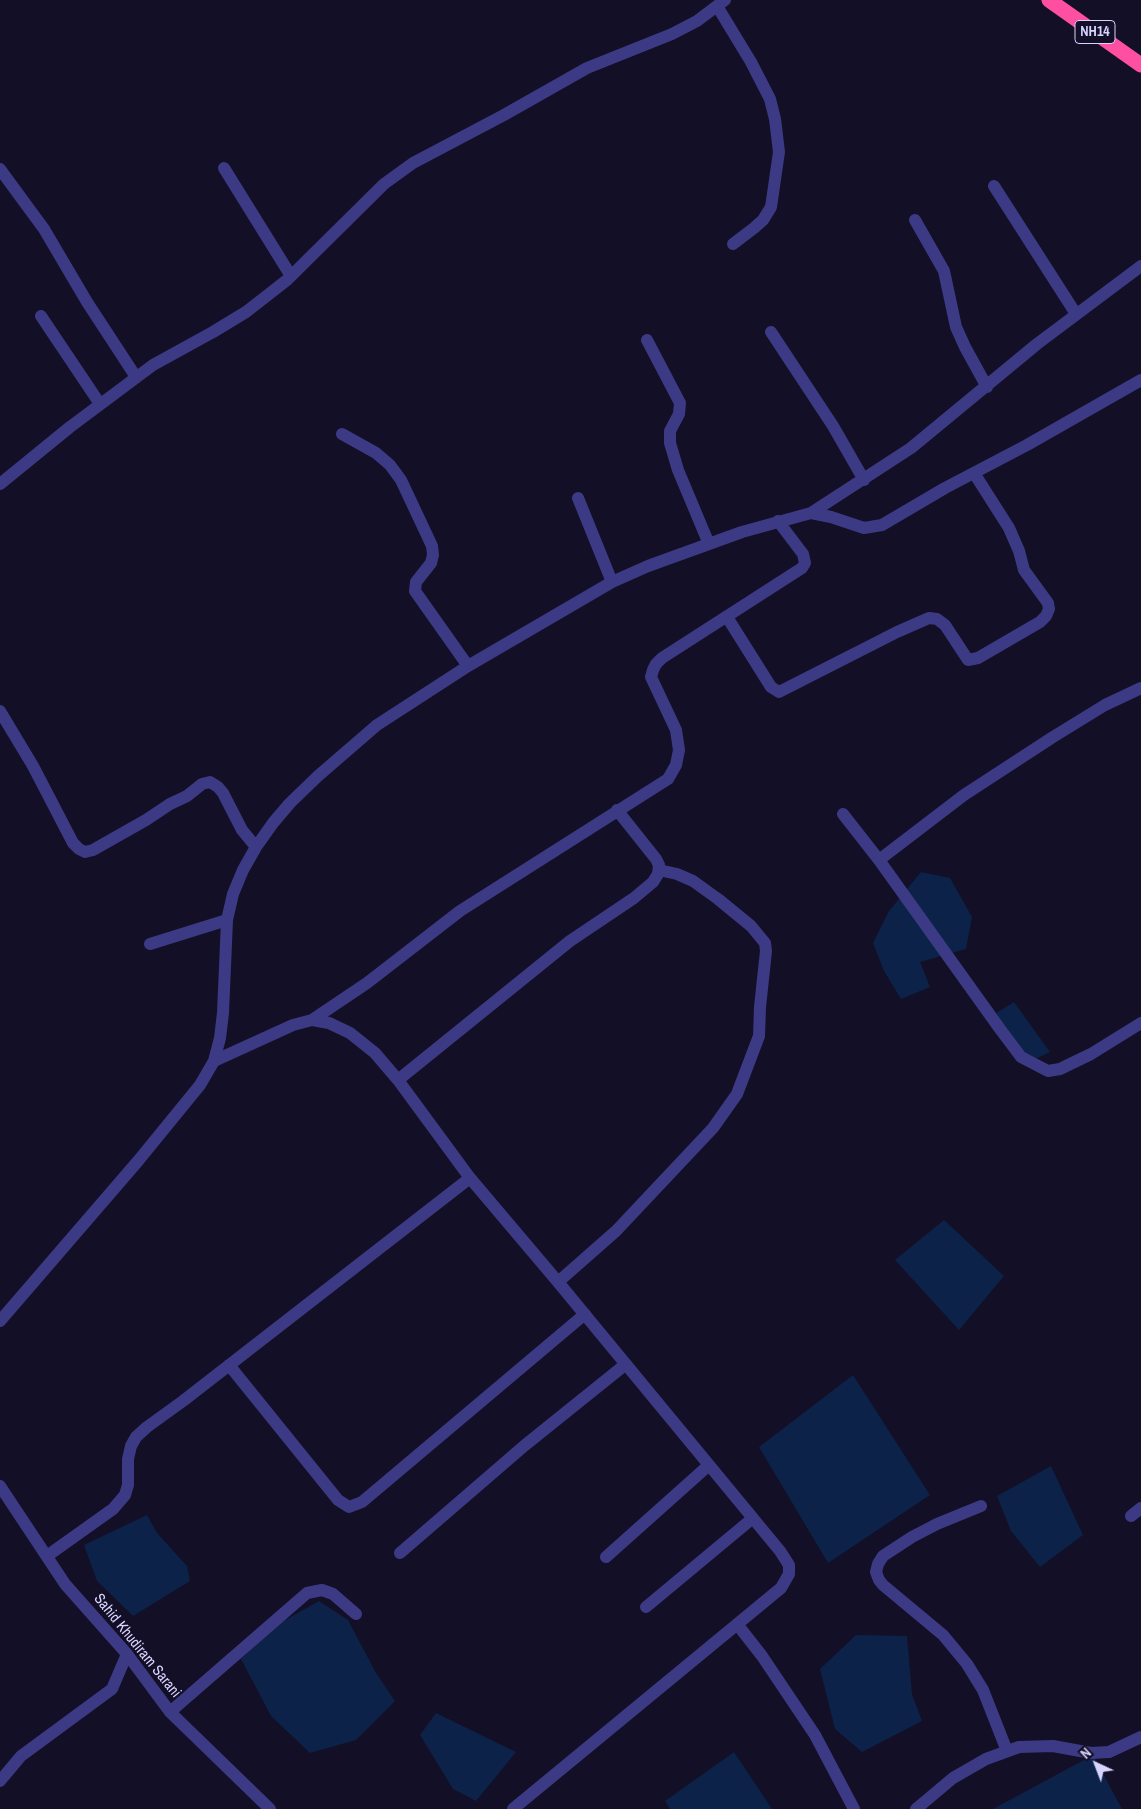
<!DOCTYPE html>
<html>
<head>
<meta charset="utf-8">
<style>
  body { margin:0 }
  #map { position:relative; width:1141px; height:1809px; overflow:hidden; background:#130f26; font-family:"Archivo Narrow",sans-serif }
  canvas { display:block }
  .north { position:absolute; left:1071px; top:1739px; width:50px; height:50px; -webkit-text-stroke:4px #130f26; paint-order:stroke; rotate:317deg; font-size:14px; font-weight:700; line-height:20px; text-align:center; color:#d9d4ff }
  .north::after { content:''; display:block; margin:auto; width:18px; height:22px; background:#d9d4ff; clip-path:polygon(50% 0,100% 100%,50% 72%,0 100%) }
</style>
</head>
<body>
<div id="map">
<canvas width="1141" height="1809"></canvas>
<div class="north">N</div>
</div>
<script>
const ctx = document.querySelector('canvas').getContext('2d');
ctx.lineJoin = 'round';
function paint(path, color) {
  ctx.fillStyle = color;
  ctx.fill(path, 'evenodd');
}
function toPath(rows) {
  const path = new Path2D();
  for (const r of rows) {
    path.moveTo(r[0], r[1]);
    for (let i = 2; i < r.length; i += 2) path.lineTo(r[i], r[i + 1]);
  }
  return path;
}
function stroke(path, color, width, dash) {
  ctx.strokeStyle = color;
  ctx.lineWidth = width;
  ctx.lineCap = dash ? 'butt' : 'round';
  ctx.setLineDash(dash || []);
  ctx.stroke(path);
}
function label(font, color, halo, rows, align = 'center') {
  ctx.font = font + ' "Archivo Narrow",sans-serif';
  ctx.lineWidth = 4;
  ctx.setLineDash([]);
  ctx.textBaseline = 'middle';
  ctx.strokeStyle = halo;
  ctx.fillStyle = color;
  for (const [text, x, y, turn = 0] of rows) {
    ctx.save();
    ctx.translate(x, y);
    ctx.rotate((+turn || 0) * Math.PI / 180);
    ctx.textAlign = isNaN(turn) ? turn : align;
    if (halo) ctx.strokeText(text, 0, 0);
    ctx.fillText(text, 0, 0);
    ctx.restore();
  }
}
const water = toPath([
  [921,872,950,878,972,917,966,949,920,962,930,987,901,999,884,971,873,943,889,911],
  [1014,1002,1050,1052,1027,1063,996,1013],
  [944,1220,1004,1276,959,1330,895,1260],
  [853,1375,930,1495,828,1563,759,1447],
  [1051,1466,1083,1535,1040,1567,1011,1531,997,1496],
  [147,1515,157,1533,187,1566,190,1581,133,1616,97,1581,84,1545],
  [319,1601,348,1620,376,1673,395,1701,356,1740,310,1753,271,1716,241,1659,273,1627],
  [856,1635,907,1636,912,1694,922,1721,862,1752,835,1729,820,1669],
  [436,1713,516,1752,476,1801,453,1789,420,1735],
  [734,1752,772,1809,670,1809,665,1801],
  [1093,1755,1122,1809,993,1809]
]);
const minor = toPath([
  [717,6,751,62,770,99,775,119,779,152,771,207,763,220,754,228,733,244],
  [224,168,291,276],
  [0,169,44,229,87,302,136,377],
  [994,186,1076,314],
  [915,220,944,271,956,327,965,347,987,387],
  [41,316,100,404],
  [771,332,833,426,864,480],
  [647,340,680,403,679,414,670,431,670,443,678,470,709,544],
  [342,434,376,453,390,465,401,480,432,546,433,555,431,563,416,582,415,591,468,666],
  [0,484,70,427,153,365,213,332,246,312,287,280,384,184,413,163,504,115,587,68,672,34,697,21,725,0],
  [578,498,612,582],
  [811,513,911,448,1037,344,1141,266],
  [727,617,771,687,779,692,897,632,929,618,937,619,945,625,968,660,978,658,1040,622,1046,616,1049,609,1048,603,1024,570,1019,551,1009,528,974,473],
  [0,711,33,766,73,843,79,849,85,852,93,850,146,820,170,804,187,796,202,784,210,782,218,787,223,793,242,830,256,847],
  [843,814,879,860,1000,1029,1021,1057,1048,1071,1060,1069,1091,1054,1141,1023],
  [879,860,964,795,1053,737,1105,705,1141,688],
  [150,944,227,920],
  [312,1020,367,983,460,911,668,779,676,765,679,750,676,730,651,677,653,670,656,664,662,658,802,568,805,563,803,554,778,521],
  [214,1061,293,1025,312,1020,329,1023,350,1033,375,1053,398,1080,470,1178,558,1282,780,1551,789,1565,789,1574,781,1588,513,1809],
  [398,1080,570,941,634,898,653,882,658,874,659,865,656,859,617,810],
  [558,1282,616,1231,713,1128,737,1094,759,1036,760,1007,766,951,765,943,751,926,718,899,693,881,677,874,659,870],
  [0,1321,138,1161,200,1085,214,1061,220,1038,223,1013,227,920,233,894,243,870,256,847,273,823,290,803,318,776,377,725,468,666,612,582,648,566,742,532,811,513,831,517,864,528,882,525,945,488,1027,445,1141,380],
  [229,1365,338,1500,349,1507,362,1502,585,1314],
  [0,1486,65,1584,127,1654,170,1712,270,1809],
  [981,1506,937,1524,912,1537,883,1556,878,1564,876,1572,879,1580,883,1585,943,1635,967,1664,983,1690,1007,1751],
  [1131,1516,1141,1508],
  [400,1553,524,1446,626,1364],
  [47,1556,113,1509,125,1495,128,1485,128,1459,131,1446,136,1437,147,1427,183,1401,470,1178],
  [606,1557,709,1465],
  [646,1607,753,1518],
  [737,1624,762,1656,815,1735,854,1809],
  [170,1712,307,1593,322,1590,333,1594,356,1614],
  [0,1781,21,1756,112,1689,127,1654],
  [916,1809,953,1778,986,1759,1019,1747,1053,1746,1091,1753,1109,1752,1141,1737]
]);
const highway = toPath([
  [1049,0,1141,65]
]);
const shields = [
  [1095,32,40]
];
const shieldNames = [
  ["NH14",1095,32]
];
const streetNames = [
  ["Sahid Khudiram Sarani",137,1646,51]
];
paint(water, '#0c2248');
stroke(minor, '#3d3a85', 12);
stroke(highway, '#ff4fa3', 15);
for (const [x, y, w] of shields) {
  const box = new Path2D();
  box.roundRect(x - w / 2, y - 11.5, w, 23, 4);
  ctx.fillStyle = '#130f26';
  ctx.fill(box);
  stroke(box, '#d9d4ff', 1);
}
label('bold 14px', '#d9d4ff', null, shieldNames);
label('15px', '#d9d4ff', '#130f26', streetNames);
</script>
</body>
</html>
